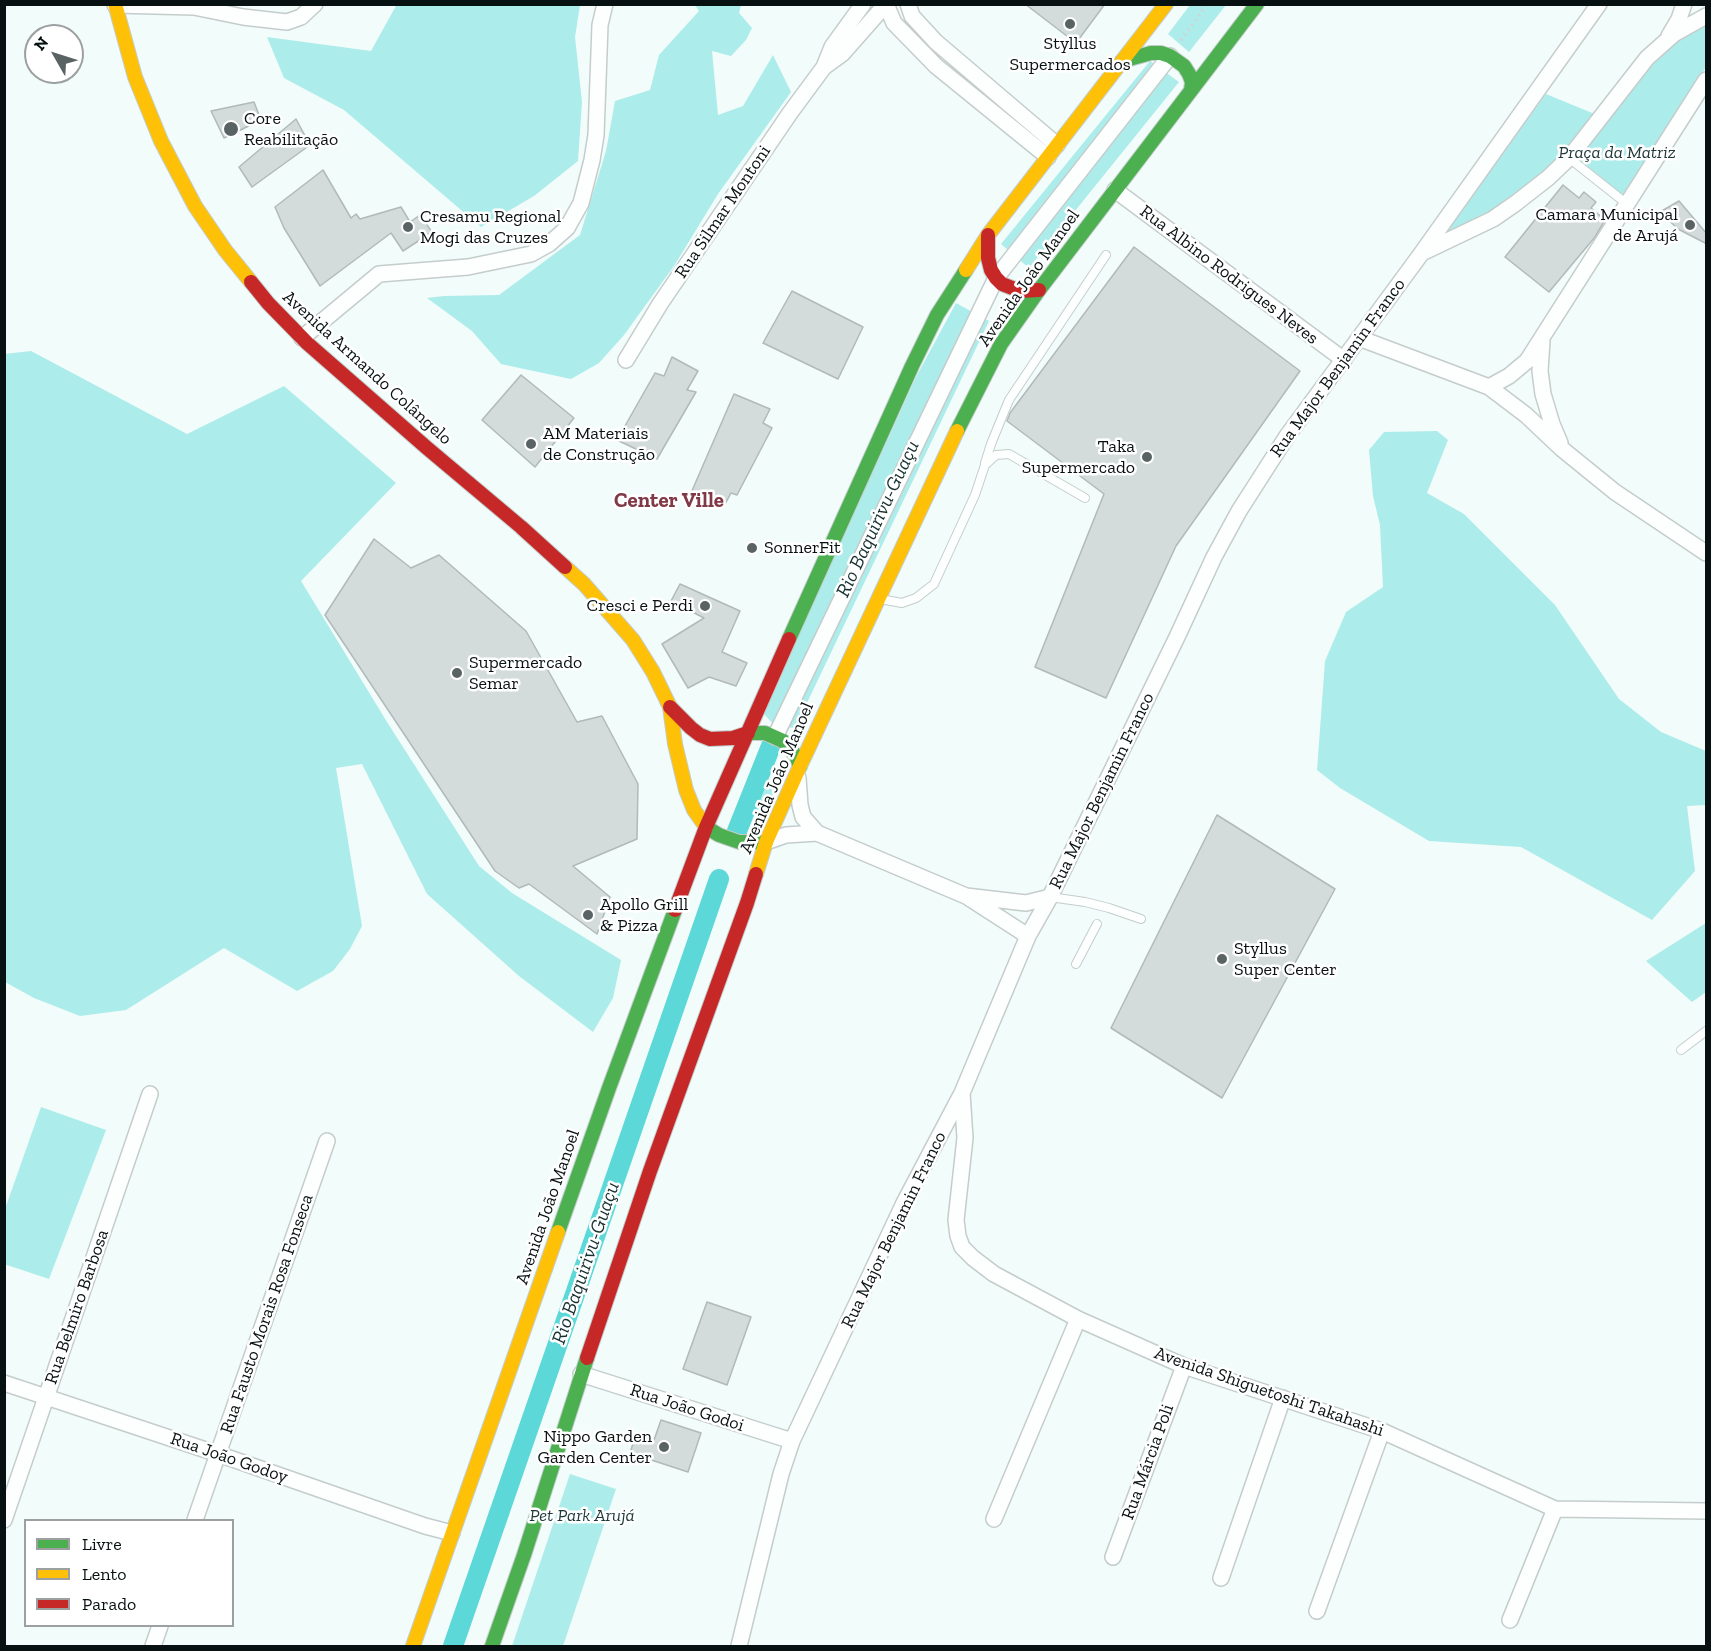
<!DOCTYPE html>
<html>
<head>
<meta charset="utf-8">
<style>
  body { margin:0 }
  #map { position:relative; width:1711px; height:1651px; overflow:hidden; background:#f2fcfa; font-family:"Zilla Slab",serif }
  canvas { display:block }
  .frame { position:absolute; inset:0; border:6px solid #081111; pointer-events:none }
  .legend { position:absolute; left:24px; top:1519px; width:210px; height:108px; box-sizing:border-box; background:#fff; border:2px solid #9ca0a0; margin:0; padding:8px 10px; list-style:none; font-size:18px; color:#081111 }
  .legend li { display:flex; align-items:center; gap:12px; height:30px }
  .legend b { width:30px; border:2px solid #9ca0a0 }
  .north { position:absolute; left:24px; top:24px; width:60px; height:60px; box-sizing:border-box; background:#fff; border:2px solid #9ca0a0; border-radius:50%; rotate:309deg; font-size:16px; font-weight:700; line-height:24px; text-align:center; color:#081111 }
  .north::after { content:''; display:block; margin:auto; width:21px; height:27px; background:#5a6363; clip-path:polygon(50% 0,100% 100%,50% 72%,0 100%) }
</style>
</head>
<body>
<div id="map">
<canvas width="1711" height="1651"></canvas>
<div class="frame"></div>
<ul class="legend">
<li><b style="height:8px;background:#4caf50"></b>Livre</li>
<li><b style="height:8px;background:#ffc107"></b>Lento</li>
<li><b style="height:8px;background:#c62828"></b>Parado</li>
</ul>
<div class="north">N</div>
</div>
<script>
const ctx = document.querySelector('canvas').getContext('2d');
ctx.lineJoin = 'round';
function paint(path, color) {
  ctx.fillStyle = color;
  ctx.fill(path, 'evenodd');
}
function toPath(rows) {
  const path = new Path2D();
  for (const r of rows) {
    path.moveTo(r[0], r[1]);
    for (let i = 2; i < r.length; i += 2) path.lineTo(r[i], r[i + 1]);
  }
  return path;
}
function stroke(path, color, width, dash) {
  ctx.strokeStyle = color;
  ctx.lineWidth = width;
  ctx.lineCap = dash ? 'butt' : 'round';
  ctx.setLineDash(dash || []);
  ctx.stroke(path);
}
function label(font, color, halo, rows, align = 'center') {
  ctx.font = font + ' "Zilla Slab",serif';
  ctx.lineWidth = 5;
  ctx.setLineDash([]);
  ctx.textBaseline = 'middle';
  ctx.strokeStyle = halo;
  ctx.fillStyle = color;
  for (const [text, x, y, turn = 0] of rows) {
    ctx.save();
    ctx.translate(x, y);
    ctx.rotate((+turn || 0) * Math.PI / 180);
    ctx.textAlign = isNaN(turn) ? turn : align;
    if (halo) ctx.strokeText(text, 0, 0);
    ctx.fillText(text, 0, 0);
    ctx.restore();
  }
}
const green = toPath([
  [397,4,580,5,575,37,582,102,578,161,534,196,481,227,344,110,284,78,267,37,371,51],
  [695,5,741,5,739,13,752,28,746,40,731,56,712,51,718,115,743,106,773,55,791,92,718,194,674,266,624,335,599,363,571,379,501,364,472,331,427,298,444,296,499,295,580,235,606,151,615,101,650,90,659,55,699,11],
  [1190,5,1226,5,1189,52,1168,34],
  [1706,23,1706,67,1623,196,1578,159,1653,62,1680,39],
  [1150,61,1179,82,1029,268,1001,244],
  [1546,94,1597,115,1539,181,1487,214,1445,233],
  [956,303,989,321,795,728,775,726,763,713,916,377],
  [31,351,187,434,284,386,396,483,301,581,387,722,479,866,512,893,621,960,613,998,593,1032,519,976,427,894,362,764,336,768,362,926,350,949,333,971,297,991,224,948,126,1010,80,1016,34,998,5,982,4,354],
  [1437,431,1448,440,1427,493,1464,514,1555,605,1619,699,1661,732,1706,751,1706,805,1687,806,1695,871,1652,920,1521,847,1429,841,1340,788,1317,770,1325,661,1346,612,1383,587,1380,525,1373,496,1369,450,1384,432],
  [756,777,777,786,765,814,752,813,743,803],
  [1706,923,1706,992,1692,1002,1646,961],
  [41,1107,106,1130,49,1279,4,1264,5,1209],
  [570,1474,616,1489,563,1646,512,1646]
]);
const canal = toPath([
  [737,831,771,746],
  [453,1646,719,879]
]);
const building = toPath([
  [1025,4,1105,4,1076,43,1025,4],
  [254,102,261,120,224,138,211,111,254,102],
  [296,119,310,145,252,187,239,167,296,119],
  [323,170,351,218,356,214,360,219,401,207,410,222,420,215,432,232,403,251,391,233,320,286,284,228,275,207,323,170],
  [1563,185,1579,198,1584,192,1596,202,1591,208,1605,220,1595,237,1549,292,1505,257,1563,185],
  [1679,201,1707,234,1707,244,1678,229,1660,212,1679,201],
  [1134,247,1300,371,1176,546,1106,698,1035,667,1104,494,1007,421,1010,413,1134,247],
  [792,291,863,327,838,379,763,343,792,291],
  [672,357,698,371,687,390,696,392,657,459,617,440,655,373,664,376,672,357],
  [521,375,574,418,535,467,482,420,521,375],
  [734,394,770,409,763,423,772,428,737,495,731,493,724,506,691,493,734,394],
  [374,539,411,568,439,555,526,631,577,722,602,716,638,784,637,839,573,866,610,897,597,934,529,884,519,888,495,871,325,615,374,539],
  [680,584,740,611,722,652,747,663,736,686,709,677,688,688,662,644,704,618,671,601,680,584],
  [1217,815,1335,889,1222,1098,1111,1028,1217,815],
  [707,1302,751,1317,727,1385,683,1369,707,1302],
  [661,1420,701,1433,688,1472,630,1453,636,1434,654,1440,661,1420]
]);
const path = toPath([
  [1181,40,1207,4]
]);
const lane = toPath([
  [1569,158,1627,204],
  [985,463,991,444,1009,400,1106,255],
  [880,599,902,603,916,598,934,584,975,495,985,465,996,455,1009,454,1085,498],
  [1050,897,1085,902,1109,908,1141,919],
  [1076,964,1097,924],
  [1681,1050,1706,1031]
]);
const street = toPath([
  [886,4,894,23,936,66,1048,157],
  [908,4,912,16,936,42,1057,145],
  [115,5,194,7,243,17,287,22,301,17,315,4],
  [1669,36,1679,19,1684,4],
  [824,67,842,54,886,4],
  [1115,190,1344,360],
  [1424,252,1493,219,1516,203,1548,178,1569,158,1647,58,1674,34,1706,16],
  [302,338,379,274,468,267,531,254,549,244,567,228,581,203,592,160,596,135,600,25,605,4],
  [1359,338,1489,387,1526,415,1562,449,1615,492,1706,553],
  [1542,341,1540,371,1543,394,1552,424,1560,443],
  [626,360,660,304,790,113,824,67,832,47,863,4],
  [1489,387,1509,376,1527,361,1706,80],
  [775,737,996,278,1170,56],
  [798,778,800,805,803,817,817,833,966,896],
  [766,842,786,835,817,833],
  [1028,936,966,896,1026,903,1050,897],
  [962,1093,965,1138,956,1220,958,1236,962,1247,973,1258,994,1274,1078,1319,1184,1366,1382,1431,1555,1509,1706,1511],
  [581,1374,792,1441],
  [4,1383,218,1454,425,1526,452,1533],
  [994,1519,1078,1319],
  [4,1520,150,1094],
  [195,1520,327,1141],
  [1113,1557,1184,1366],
  [1221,1578,1283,1398],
  [1317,1611,1382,1431],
  [1510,1620,1555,1509],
  [153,1646,160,1626],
  [739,1646,781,1474,792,1441,904,1203,962,1093,1028,936,1050,897,1177,637,1214,557,1239,511,1287,436,1421,254,1599,4]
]);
const fast = toPath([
  [1122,61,1151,53,1161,53,1170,56,1184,66,1189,74,1192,82,1191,90],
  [957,431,1001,344,1039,290,1257,4],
  [789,639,912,366,937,315,966,270],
  [748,733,765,733,783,741,796,756,800,766],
  [706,827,719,835,739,842,766,842],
  [558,1232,609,1088,675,910],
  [492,1646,524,1555,587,1358]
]);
const slow = toPath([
  [115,4,135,77,161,141,195,206,225,250,251,282],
  [966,270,988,235,1166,4],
  [565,567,584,584,633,640,653,672,670,707,675,744,686,790,694,810,706,827],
  [756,874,766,842,800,766,957,431],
  [413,1646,558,1232]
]);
const jam = toPath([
  [988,235,988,258,991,270,996,278,1002,284,1020,291,1039,290],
  [251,282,268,303,307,343,427,448,521,527,565,567],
  [670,707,691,728,700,735,710,739,733,738,748,733],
  [675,910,706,827,789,639],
  [587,1358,650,1171,747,903,756,874]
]);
const markers = [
  [1070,24,6,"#5a6363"],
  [231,129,8,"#5a6363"],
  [1690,225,6,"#5a6363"],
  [408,227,6,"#5a6363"],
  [531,444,6,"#5a6363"],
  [1147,457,6,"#5a6363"],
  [752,548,6,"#5a6363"],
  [705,606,6,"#5a6363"],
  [457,673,6,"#5a6363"],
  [588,915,6,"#5a6363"],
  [1222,959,6,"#5a6363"],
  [664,1447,6,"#5a6363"]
];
const poiNames = [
  ["Styllus",1070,44,"center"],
  ["Supermercados",1070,65,"center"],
  ["Core",244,119],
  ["Reabilitação",244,140],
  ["Camara Municipal",1678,215,"right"],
  ["de Arujá",1678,236,"right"],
  ["Cresamu Regional",420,217],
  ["Mogi das Cruzes",420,238],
  ["AM Materiais",543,434],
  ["de Construção",543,455],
  ["Taka",1135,447,"right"],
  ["Supermercado",1135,468,"right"],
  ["SonnerFit",764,548],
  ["Cresci e Perdi",693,606,"right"],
  ["Supermercado",469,663],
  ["Semar",469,684],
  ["Apollo Grill",600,905],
  ["& Pizza",600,926],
  ["Styllus",1234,949],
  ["Super Center",1234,970],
  ["Nippo Garden",652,1437,"right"],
  ["Garden Center",652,1458,"right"]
];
const parkNames = [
  ["Praça da Matriz",1617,153],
  ["Pet Park Arujá",582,1516]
];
const streetNames = [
  ["Rua Silmar Montoni",723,212,-56],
  ["Rua Albino Rodrigues Neves",1229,275,37],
  ["Avenida João Manoel",1029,278,-55],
  ["Avenida Armando Colângelo",367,368,42],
  ["Rua Major Benjamin Franco",1338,368,-54],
  ["Avenida João Manoel",777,778,-67],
  ["Rua Major Benjamin Franco",1102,791,-64],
  ["Avenida João Manoel",548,1207,-71],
  ["Rua Major Benjamin Franco",894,1230,-64],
  ["Rua Belmiro Barbosa",77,1307,-71],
  ["Rua Fausto Morais Rosa Fonseca",267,1314,-71],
  ["Avenida Shiguetoshi Takahashi",1269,1392,19],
  ["Rua João Godoi",687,1408,18],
  ["Rua João Godoy",229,1458,19],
  ["Rua Márcia Poli",1148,1462,-70]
];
const waterNames = [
  ["Rio Baquirivu-Guaçu",878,519,-65],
  ["Rio Baquirivu-Guaçu",586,1263,-71]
];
const quarterNames = [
  ["Center Ville",669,501]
];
paint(green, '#acecea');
stroke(canal, '#5cd8d8', 20);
paint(building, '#d3dcdb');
stroke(building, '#b1b9b9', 1.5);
stroke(lane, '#c4cdcc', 10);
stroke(street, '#c4cdcc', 18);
stroke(fast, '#c4cdcc', 16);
stroke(slow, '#c4cdcc', 16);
stroke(jam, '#c4cdcc', 16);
stroke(path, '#d1d3d3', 4, [1.5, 4.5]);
stroke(lane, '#fdfffe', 8);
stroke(street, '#fdfffe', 15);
stroke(fast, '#4caf50', 14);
stroke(slow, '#ffc107', 14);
stroke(jam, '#c62828', 14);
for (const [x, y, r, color] of markers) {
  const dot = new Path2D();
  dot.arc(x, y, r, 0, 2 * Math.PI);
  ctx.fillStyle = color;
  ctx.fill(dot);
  stroke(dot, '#fff', 2);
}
label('18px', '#081111', '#fff', poiNames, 'left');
label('italic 18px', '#1f3838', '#fff', parkNames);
label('18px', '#081111', '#fff', streetNames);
label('italic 20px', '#173030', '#fff', waterNames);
label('bold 21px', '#813946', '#fff', quarterNames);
</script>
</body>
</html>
